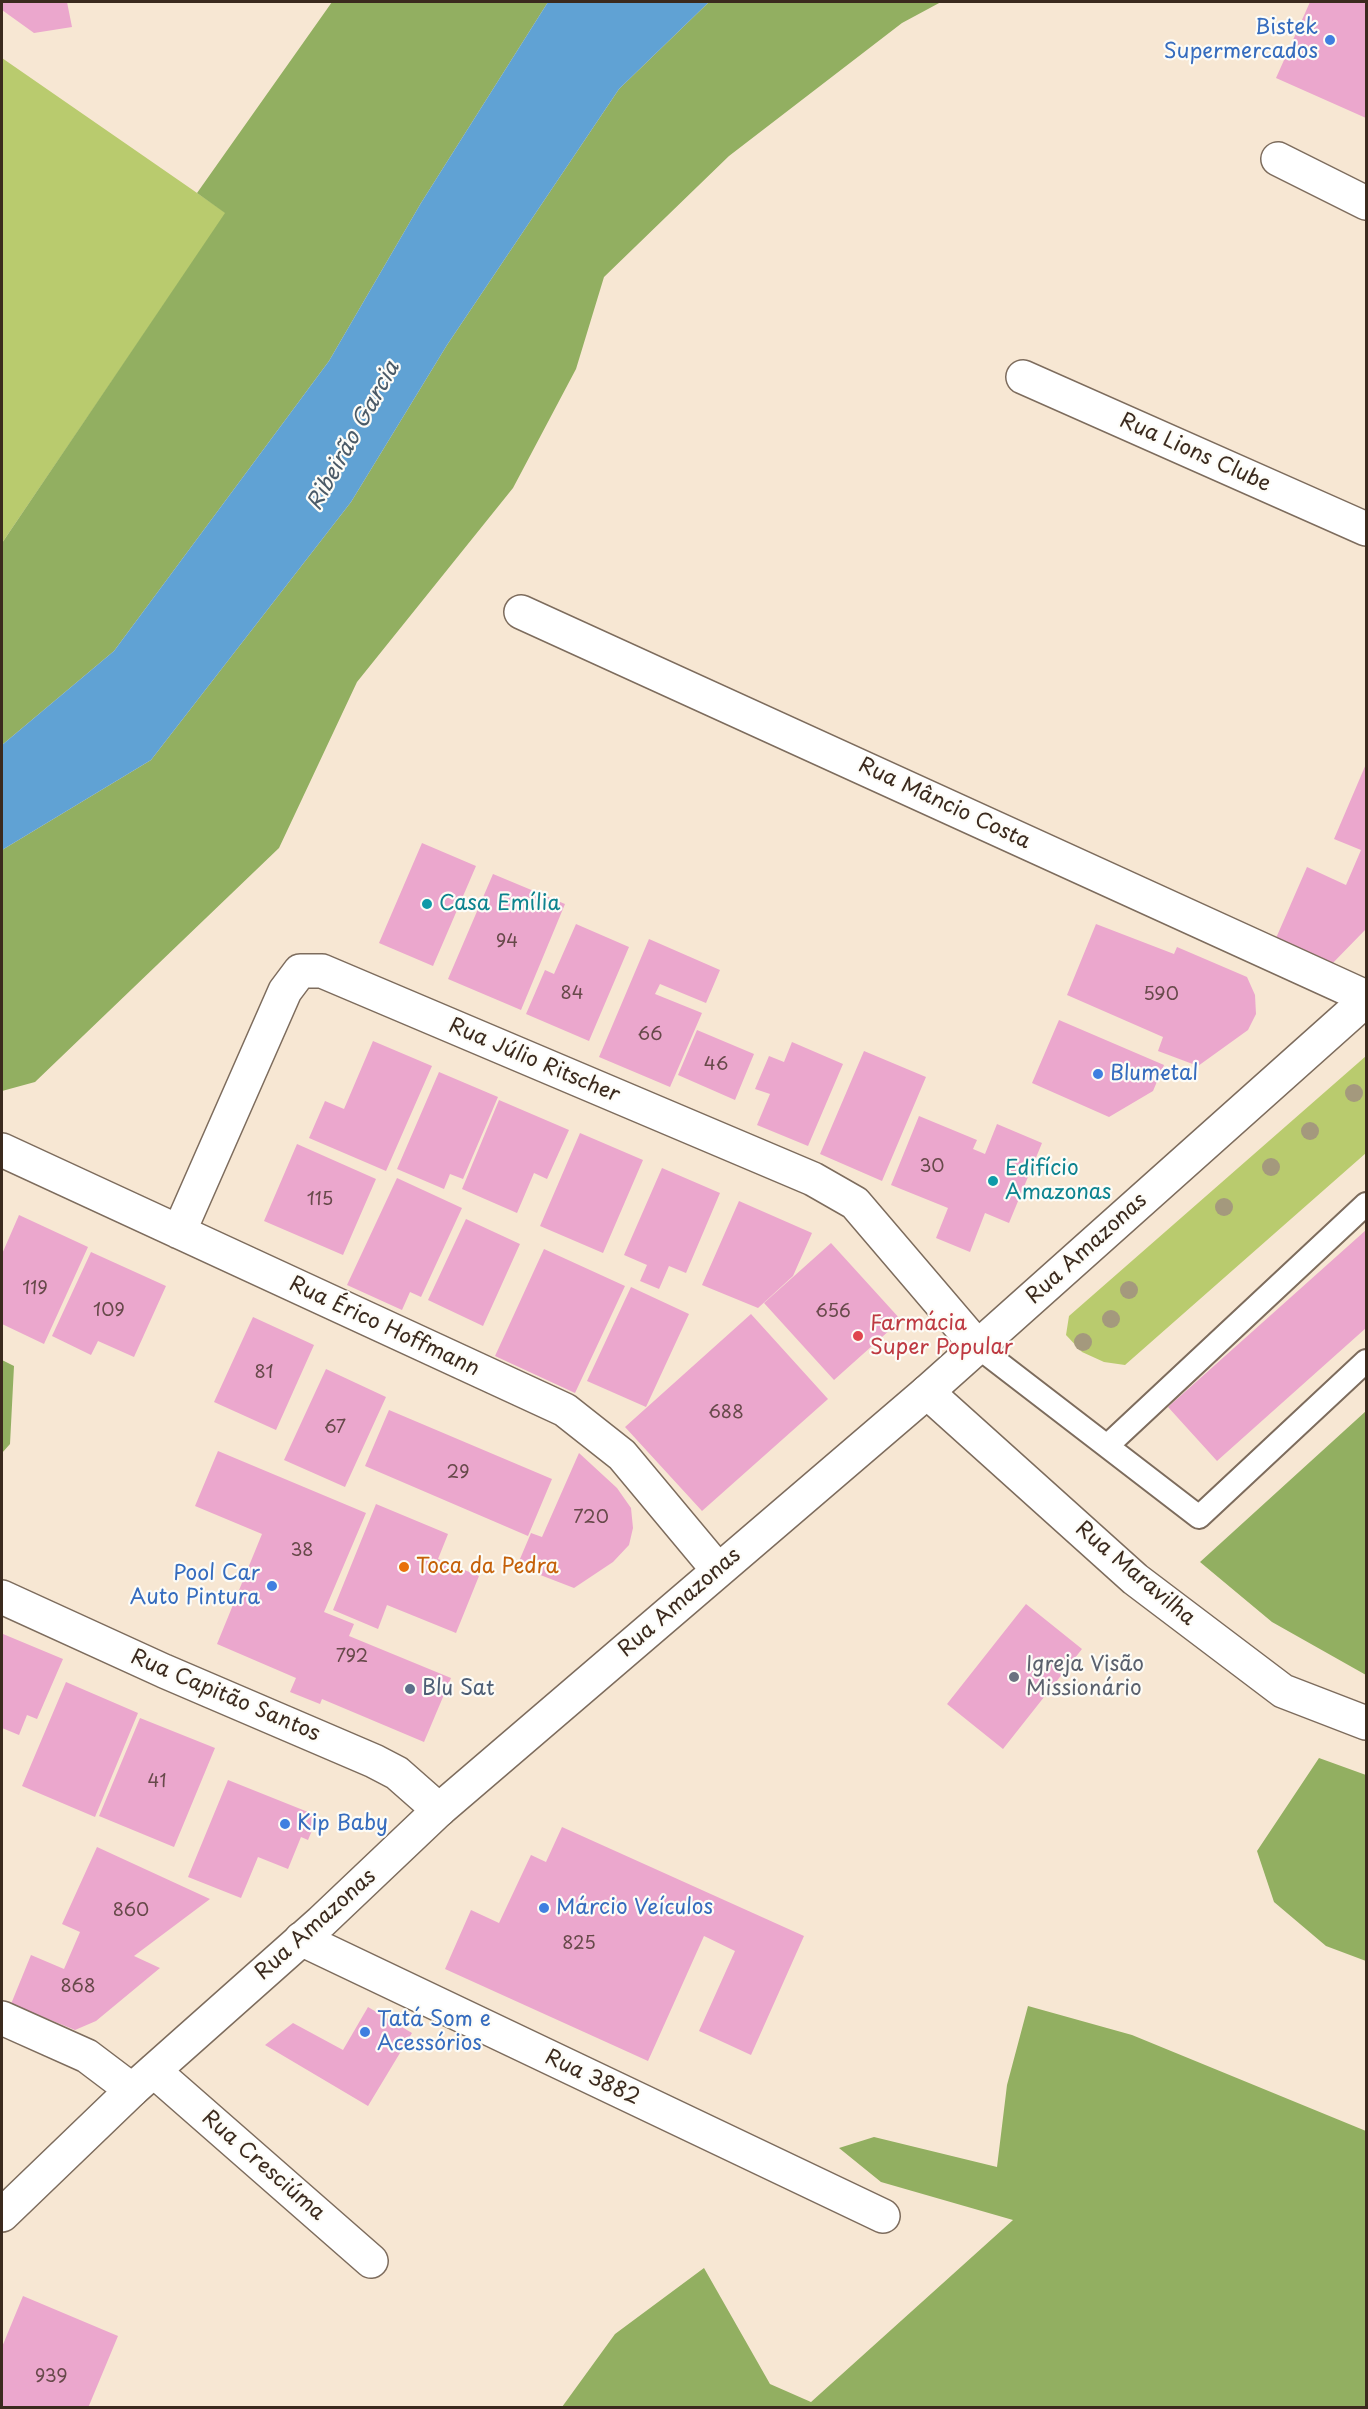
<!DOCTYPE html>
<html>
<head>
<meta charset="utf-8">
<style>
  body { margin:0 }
  #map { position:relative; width:1368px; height:2409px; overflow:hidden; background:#f7e7d3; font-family:"Playpen Sans",sans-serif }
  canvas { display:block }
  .frame { position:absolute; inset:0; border:3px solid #3b2a1e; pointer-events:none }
</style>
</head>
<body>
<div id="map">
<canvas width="1368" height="2409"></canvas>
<div class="frame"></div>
</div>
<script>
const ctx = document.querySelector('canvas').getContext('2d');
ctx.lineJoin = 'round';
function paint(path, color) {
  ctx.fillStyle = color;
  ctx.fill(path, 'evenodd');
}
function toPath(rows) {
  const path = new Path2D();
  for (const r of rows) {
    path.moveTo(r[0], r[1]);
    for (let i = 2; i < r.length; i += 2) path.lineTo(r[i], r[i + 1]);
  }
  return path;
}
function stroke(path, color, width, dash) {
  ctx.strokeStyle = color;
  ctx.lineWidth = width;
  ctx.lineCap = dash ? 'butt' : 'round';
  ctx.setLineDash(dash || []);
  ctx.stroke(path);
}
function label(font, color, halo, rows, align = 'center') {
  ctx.font = font + ' "Playpen Sans",sans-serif';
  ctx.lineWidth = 4.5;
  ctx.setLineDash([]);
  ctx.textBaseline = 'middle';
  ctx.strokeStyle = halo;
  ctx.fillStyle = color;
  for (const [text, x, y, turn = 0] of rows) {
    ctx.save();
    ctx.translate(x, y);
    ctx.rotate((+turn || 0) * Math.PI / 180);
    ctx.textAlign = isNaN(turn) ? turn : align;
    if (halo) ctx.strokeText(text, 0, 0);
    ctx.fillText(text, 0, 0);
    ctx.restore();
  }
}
const green = toPath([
  [2,58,226,213,2,543],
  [1366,1056,1366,1153,1125,1365,1104,1362,1082,1352,1066,1335,1069,1316]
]);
const forest = toPath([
  [332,2,548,2,421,203,329,361,114,651,2,745,2,543,225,213,197,193],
  [709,2,941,2,902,23,729,156,604,277,576,369,513,488,357,682,279,848,35,1082,2,1091,2,850,151,760,351,502,447,345,619,89],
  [2,1360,14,1366,10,1444,2,1453],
  [1366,1411,1366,1675,1272,1622,1200,1562],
  [1319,1758,1366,1775,1366,1961,1326,1946,1274,1902,1257,1851],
  [1028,2006,1132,2035,1366,2131,1366,2407,562,2407,615,2334,704,2268,770,2384,811,2402,1013,2220,881,2182,839,2148,874,2137,997,2167,1007,2085]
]);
const water = toPath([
  [548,2,709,2,619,89,447,345,351,502,151,760,2,850,2,745,114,651,329,361,421,203]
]);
const building = toPath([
  [2,2,67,2,72,27,34,33,2,10],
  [1310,2,1366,2,1366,118,1276,78],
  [1366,764,1366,929,1327,969,1273,945,1307,867,1346,885,1361,850,1334,839],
  [422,843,476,866,433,966,379,943],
  [493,874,565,904,521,1010,448,979],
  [576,924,629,947,589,1041,526,1014,545,970,554,974],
  [1096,924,1174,954,1177,947,1247,977,1255,995,1256,1014,1248,1030,1198,1066,1158,1051,1163,1037,1067,995],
  [649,939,720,970,706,1003,660,984,655,994,702,1013,670,1087,599,1057],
  [1059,1020,1164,1065,1153,1091,1109,1117,1032,1083],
  [697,1030,754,1054,735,1100,678,1075],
  [373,1041,432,1066,386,1171,309,1138,325,1101,344,1109],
  [792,1042,843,1064,808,1146,757,1125,770,1094,755,1089,769,1056,784,1062],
  [864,1051,926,1077,882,1181,820,1154],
  [439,1072,498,1097,463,1179,450,1174,444,1189,397,1169],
  [499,1100,569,1130,547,1179,534,1173,517,1213,462,1189],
  [919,1116,977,1140,973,1149,985,1154,997,1124,1042,1143,1009,1223,985,1213,970,1252,936,1238,948,1208,891,1185],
  [580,1133,643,1160,603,1253,540,1226],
  [297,1144,376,1179,343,1255,264,1221],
  [662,1168,720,1193,686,1273,669,1266,659,1289,640,1281,647,1265,624,1255],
  [397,1178,462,1208,421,1297,410,1292,402,1310,347,1285],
  [739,1201,812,1233,793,1276,758,1308,702,1285],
  [19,1215,88,1247,44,1344,2,1324,2,1254],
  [466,1219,520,1244,483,1326,428,1300],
  [1366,1230,1366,1328,1217,1461,1168,1407],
  [831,1243,901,1320,834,1380,764,1303],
  [544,1249,625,1286,575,1393,495,1356],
  [91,1252,166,1286,134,1357,98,1341,91,1355,52,1336],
  [631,1287,689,1314,646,1407,587,1381],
  [751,1314,828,1399,702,1511,625,1427],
  [253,1317,314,1345,276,1430,214,1402],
  [326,1369,386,1397,345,1487,284,1460],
  [389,1410,552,1479,528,1536,365,1466],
  [218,1451,366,1513,324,1612,354,1624,349,1636,451,1678,424,1742,322,1699,320,1704,290,1692,296,1678,217,1644,262,1534,195,1506],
  [579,1453,617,1488,631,1508,633,1528,629,1545,613,1562,574,1588,517,1566,531,1533,542,1537],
  [376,1504,448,1534,438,1559,479,1576,456,1633,387,1605,378,1629,333,1610],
  [1026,1604,1082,1649,1003,1749,947,1704],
  [3,1634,63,1659,37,1719,27,1715,19,1735,2,1728],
  [66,1682,138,1713,95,1817,22,1786],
  [140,1718,215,1748,174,1847,99,1816],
  [228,1780,318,1816,308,1840,301,1837,288,1869,258,1857,241,1898,188,1877],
  [562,1827,804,1936,751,2055,699,2031,735,1951,704,1936,648,2061,445,1969,471,1910,499,1923,531,1855,546,1862],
  [97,1847,210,1899,134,1956,160,1968,96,2021,75,2030,11,2004,31,1955,64,1969,80,1932,62,1924],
  [368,2007,412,2033,368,2106,265,2045,293,2023,343,2050],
  [23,2296,118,2336,88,2408,2,2408,2,2347]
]);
const lane = toPath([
  [978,1347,1199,1517,1366,1361],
  [1107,1446,1366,1204]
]);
const street = toPath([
  [1278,159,1366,203],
  [1023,377,1366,529],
  [521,612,1366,997],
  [2,1150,565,1410,622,1455,718,1570],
  [179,1232,285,991,300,971,322,971,813,1179,855,1203,978,1347],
  [927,1392,1135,1579,1283,1691,1366,1723],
  [2,1597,164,1671,374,1761,397,1773,439,1810],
  [301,1939,883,2216],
  [2,2018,87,2056,132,2090],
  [154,2071,371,2261]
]);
const secondary = toPath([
  [2,2215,132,2090,321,1922,439,1810,927,1392,1366,1000]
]);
const trees = [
  [1354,1093],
  [1310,1131],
  [1271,1167],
  [1224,1207],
  [1129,1290],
  [1111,1319],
  [1083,1342]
];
const markers = [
  [1330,40,6,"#3f7fe0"],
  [427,904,6,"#0f9aa8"],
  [1098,1074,6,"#3f7fe0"],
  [993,1181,6,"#0f9aa8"],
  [858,1336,6,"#e0444e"],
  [404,1567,6,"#e8710a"],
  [272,1586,6,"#3f7fe0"],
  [1014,1677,6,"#6b7280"],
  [410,1689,6,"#5c6f8a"],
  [285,1824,6,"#3f7fe0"],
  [544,1908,6,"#3f7fe0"],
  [365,2032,6,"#3f7fe0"]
];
const numberNames = [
  ["94",507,942],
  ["84",572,994],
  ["590",1161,995],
  ["66",650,1035],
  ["46",716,1065],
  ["30",932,1167],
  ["115",320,1200],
  ["119",35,1289],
  ["109",109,1311],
  ["656",833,1312],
  ["81",264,1373],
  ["688",726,1413],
  ["67",335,1428],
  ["29",458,1473],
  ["720",591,1518],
  ["38",302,1551],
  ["792",352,1657],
  ["41",157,1782],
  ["860",131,1911],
  ["825",579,1944],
  ["868",78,1987],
  ["939",51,2377]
];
const shopNames = [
  ["Bistek",1318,28,"right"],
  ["Supermercados",1318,52,"right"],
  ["Blumetal",1110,1074],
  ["Pool Car",260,1574,"right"],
  ["Auto Pintura",260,1598,"right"],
  ["Kip Baby",297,1824],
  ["Márcio Veículos",556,1908],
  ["Tatá Som e",377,2020],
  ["Acessórios",377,2044]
];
const streetNames = [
  ["Rua Lions Clube",1195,453,24],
  ["Rua Mâncio Costa",944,804,25],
  ["Rua Júlio Ritscher",534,1061,23],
  ["Rua Amazonas",1087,1249,-42],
  ["Rua Érico Hoffmann",384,1327,25],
  ["Rua Maravilha",1135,1574,40],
  ["Rua Amazonas",680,1603,-41],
  ["Rua Capitão Santos",225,1696,23],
  ["Rua Amazonas",316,1925,-42],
  ["Rua 3882",592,2078,25],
  ["Rua Cresciúma",263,2166,41]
];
const cultureNames = [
  ["Casa Emília",439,904],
  ["Edifício",1005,1169],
  ["Amazonas",1005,1193]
];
const healthNames = [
  ["Farmácia",870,1324],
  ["Super Popular",870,1348]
];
const foodNames = [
  ["Toca da Pedra",416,1567]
];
const worshipNames = [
  ["Igreja Visão",1026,1665],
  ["Missionário",1026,1689]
];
const serviceNames = [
  ["Blu Sat",422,1689]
];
const waterNames = [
  ["Ribeirão Garcia",354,436,-61]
];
paint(green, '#b9cb6e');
paint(forest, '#92af61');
paint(water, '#60a2d4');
paint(building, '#eba7cd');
stroke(lane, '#7d6c5d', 26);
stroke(street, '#7d6c5d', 36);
stroke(secondary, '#7d6c5d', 36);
stroke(lane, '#fff', 22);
stroke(street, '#fff', 33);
stroke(secondary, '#fff', 33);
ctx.fillStyle = '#a4997d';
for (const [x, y] of trees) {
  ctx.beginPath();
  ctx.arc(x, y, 9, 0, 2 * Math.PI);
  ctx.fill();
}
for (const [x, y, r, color] of markers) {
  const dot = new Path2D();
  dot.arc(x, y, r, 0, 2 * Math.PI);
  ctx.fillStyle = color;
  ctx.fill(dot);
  stroke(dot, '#fdfcf7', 2);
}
label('18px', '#67494a', null, numberNames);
label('21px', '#366cbe', '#fdfcf7', shopNames, 'left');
label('21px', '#3b2a1e', '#fdfcf7', streetNames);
label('21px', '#0d838f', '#fdfcf7', cultureNames, 'left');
label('21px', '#be3a42', '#fdfcf7', healthNames, 'left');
label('21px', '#c56008', '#fdfcf7', foodNames, 'left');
label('21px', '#5b616d', '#fdfcf7', worshipNames, 'left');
label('21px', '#4e5e75', '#fdfcf7', serviceNames, 'left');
label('italic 22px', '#4a5a67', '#fdfcf7', waterNames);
</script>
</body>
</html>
